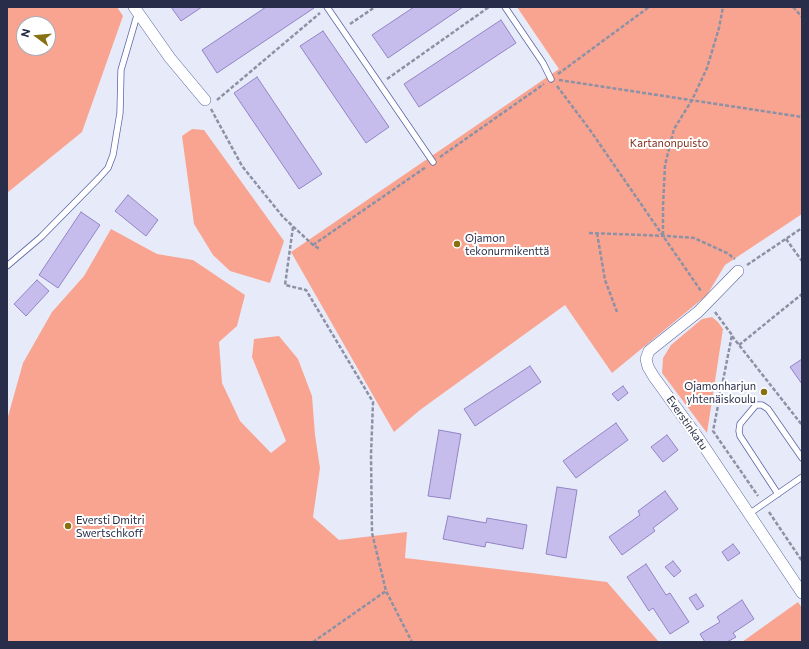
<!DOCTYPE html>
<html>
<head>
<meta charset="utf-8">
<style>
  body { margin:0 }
  #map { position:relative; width:809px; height:649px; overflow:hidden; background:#e7ebf9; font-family:Commissioner,sans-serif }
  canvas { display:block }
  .frame { position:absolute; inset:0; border:8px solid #282e49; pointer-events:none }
  .north { position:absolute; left:16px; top:16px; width:40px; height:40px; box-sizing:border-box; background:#fff; border:1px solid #a9abb6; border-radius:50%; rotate:286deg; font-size:11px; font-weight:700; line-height:16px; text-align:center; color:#282e49 }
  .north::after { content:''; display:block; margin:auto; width:14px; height:18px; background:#887112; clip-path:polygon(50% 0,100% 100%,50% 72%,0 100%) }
</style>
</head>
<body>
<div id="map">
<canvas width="809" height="649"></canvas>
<div class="frame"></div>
<div class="north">N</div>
</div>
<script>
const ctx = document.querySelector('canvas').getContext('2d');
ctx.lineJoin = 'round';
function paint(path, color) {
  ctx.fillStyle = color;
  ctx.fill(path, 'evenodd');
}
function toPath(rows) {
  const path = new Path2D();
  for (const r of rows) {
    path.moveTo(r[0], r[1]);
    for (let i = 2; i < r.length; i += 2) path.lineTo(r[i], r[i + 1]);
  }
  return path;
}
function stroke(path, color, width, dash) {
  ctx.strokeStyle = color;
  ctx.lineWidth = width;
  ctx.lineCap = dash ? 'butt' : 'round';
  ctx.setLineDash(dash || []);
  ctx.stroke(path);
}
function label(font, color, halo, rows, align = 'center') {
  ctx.font = font + ' Commissioner,sans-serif';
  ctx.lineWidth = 4;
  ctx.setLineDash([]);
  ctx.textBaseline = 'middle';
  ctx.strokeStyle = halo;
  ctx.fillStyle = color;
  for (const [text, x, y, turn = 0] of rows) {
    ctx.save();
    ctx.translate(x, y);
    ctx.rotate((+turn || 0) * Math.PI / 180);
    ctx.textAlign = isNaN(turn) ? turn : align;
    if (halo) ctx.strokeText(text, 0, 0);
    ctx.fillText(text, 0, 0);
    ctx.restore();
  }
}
const green = toPath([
  [7,7,117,7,123,16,82,132,7,193],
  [24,24,48,24,48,48,24,48],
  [517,7,802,7,802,214,725,265,707,295,612,373,565,305,420,410,394,432,291,252,559,69],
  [192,129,204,130,284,241,270,283,230,271,213,255,194,224,182,136],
  [111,229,157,254,193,260,245,295,237,326,219,342,222,383,240,421,271,453,286,441,252,357,254,339,279,336,298,359,312,396,315,435,320,468,313,517,339,540,407,532,405,558,607,582,659,642,7,642,7,420,23,363,52,312,84,276],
  [712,317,718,322,723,329,707,433,662,373,663,358,671,345,702,319],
  [798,602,802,608,802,642,742,642]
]);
const building = toPath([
  [171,7,202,7,181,21,171,7],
  [266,7,313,7,314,8,217,73,202,50,266,7],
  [414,7,463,7,388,58,372,35,414,7],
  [501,20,516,43,419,107,404,84,501,20],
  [323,31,389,127,366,143,300,46,323,31],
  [257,77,322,174,299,189,234,93,257,77],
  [128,195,158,220,146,236,115,211,128,195],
  [81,212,100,225,58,288,39,275,81,212],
  [37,280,49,291,26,316,14,304,37,280],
  [802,359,802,384,790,367,802,359],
  [530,366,541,382,475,426,464,409,530,366],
  [623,386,628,393,618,401,612,394,623,386],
  [616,423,628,440,576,478,563,461,616,423],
  [439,430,461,434,450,499,428,496,439,430],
  [667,435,678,450,663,462,651,447,667,435],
  [557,487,577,490,566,558,546,554,557,487],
  [665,491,678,509,653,528,655,531,622,555,609,537,640,515,638,511,665,491],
  [448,516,486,523,487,518,527,525,523,549,486,542,485,547,443,539,448,516],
  [733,544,740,553,728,561,722,552,733,544],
  [673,561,681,571,674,577,665,567,673,561],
  [646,564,666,595,670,593,689,622,670,634,653,608,649,611,627,577,646,564],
  [696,594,704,606,697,610,689,598,696,594],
  [742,600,754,619,733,633,736,637,727,642,705,642,700,634,720,622,717,617,742,600]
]);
const path = toPath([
  [793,7,802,17],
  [350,24,375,7],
  [558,74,649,7],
  [387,79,489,7],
  [559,80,802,117],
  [557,86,590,130,701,291],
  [217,100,320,13],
  [211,109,242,166,283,217,313,245,320,249],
  [440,157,544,84],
  [293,227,285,285,306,290,373,402,371,455,372,533,386,591,412,642],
  [589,233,668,236,694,238,727,253,735,259],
  [597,233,605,280,617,312],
  [663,235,663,206,665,165,674,129,692,100,707,68,719,28,723,7],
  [786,239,802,261],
  [313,245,426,167],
  [747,265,802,228],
  [715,312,732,335,713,431,758,496],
  [732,336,802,425],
  [739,345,802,294],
  [769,512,802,561],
  [313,642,386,591]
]);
const lane = toPath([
  [327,7,433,162],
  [505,7,543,63,551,79],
  [7,266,41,237,99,178,108,168,113,155,120,113,121,70,138,12],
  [778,494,740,436,739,431,740,424,756,405,762,405,768,409,802,458],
  [749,514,802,477]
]);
const street = toPath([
  [134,7,170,58,205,100],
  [738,271,698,312,649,351,646,359,648,367,654,377,699,439,802,593]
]);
const markers = [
  [457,244,4,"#887112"],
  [764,392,4,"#887112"],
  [68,526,4,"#887112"]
];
const parkNames = [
  ["Kartanonpuisto",669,143]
];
const poiNames = [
  ["Ojamon",465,238],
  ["tekonurmikenttä",465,251],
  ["Ojamonharjun",756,386,"right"],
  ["yhtenäiskoulu",756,399,"right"],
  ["Eversti Dmitri",76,520],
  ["Swertschkoff",76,533]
];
const streetNames = [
  ["Everstinkatu",687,423,55]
];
paint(green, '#f9a490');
paint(building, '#c6bdec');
stroke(building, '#9283c6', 1);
stroke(lane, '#5966a5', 7);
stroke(street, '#5966a5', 12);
stroke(path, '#8c91a5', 2.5, [4, 2]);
stroke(lane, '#fff', 5.5);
stroke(street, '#fff', 11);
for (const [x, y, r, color] of markers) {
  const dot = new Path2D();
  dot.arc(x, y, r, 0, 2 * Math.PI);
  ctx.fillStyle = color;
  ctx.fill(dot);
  stroke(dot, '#fff', 1.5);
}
label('11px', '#82301e', '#fff', parkNames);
label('11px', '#282e49', '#fff', poiNames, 'left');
label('11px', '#282e49', '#fff', streetNames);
</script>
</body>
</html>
